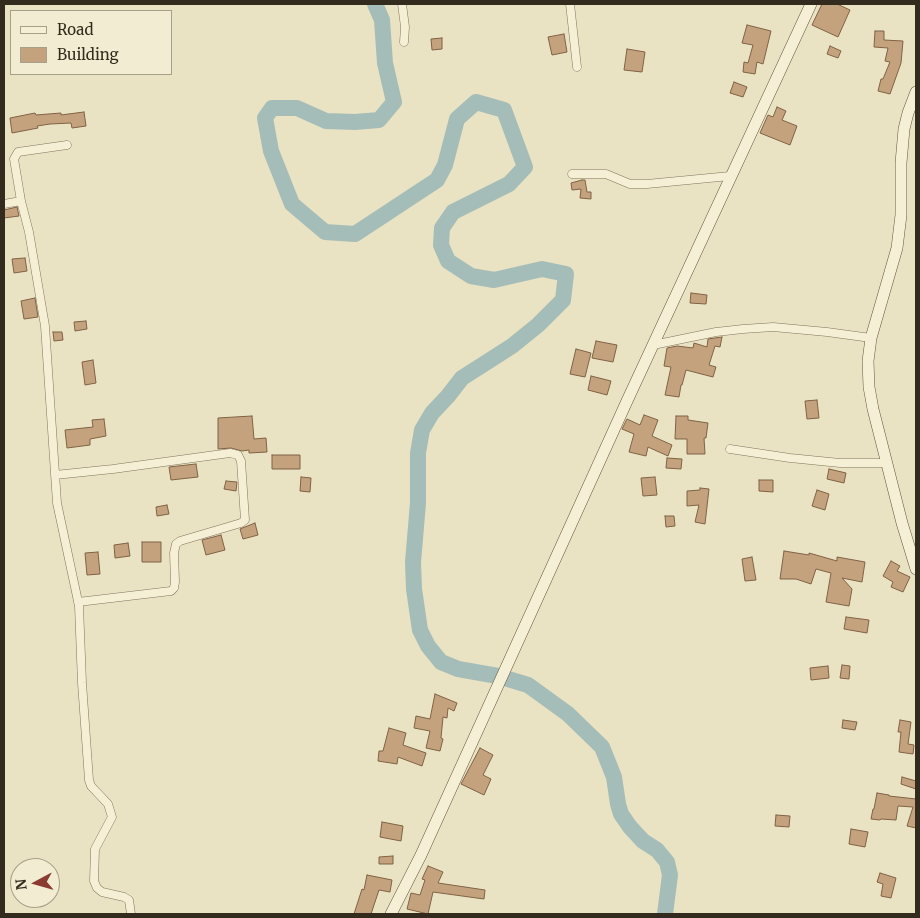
<!DOCTYPE html>
<html>
<head>
<meta charset="utf-8">
<style>
  body { margin:0 }
  #map { position:relative; width:920px; height:918px; overflow:hidden; background:#e9e2c3; font-family:Merriweather,serif }
  canvas { display:block }
  .frame { position:absolute; inset:0; border:5px solid #332b1e; pointer-events:none }
  .legend { position:absolute; left:10px; top:10px; width:162px; height:65px; box-sizing:border-box; background:#f2ecd2; border:1px solid #a69f8a; margin:0; padding:6px 9px; list-style:none; font-size:15px; color:#332b1e }
  .legend li { display:flex; align-items:center; gap:10px; height:25px }
  .legend b { width:25px; border:1px solid #a69f8a }
  .north { position:absolute; left:10px; top:858px; width:50px; height:50px; box-sizing:border-box; background:#f2ecd2; border:1px solid #a69f8a; border-radius:50%; rotate:264deg; font-size:14px; font-weight:700; line-height:20px; text-align:center; color:#332b1e }
  .north::after { content:''; display:block; margin:auto; width:18px; height:22px; background:#8b3b32; clip-path:polygon(50% 0,100% 100%,50% 72%,0 100%) }
</style>
</head>
<body>
<div id="map">
<canvas width="920" height="918"></canvas>
<div class="frame"></div>
<ul class="legend">
<li><b style="height:6px;background:#f5efd6"></b>Road</li>
<li><b style="height:14px;background:#c4a27d"></b>Building</li>
</ul>
<div class="north">N</div>
</div>
<script>
const ctx = document.querySelector('canvas').getContext('2d');
ctx.lineJoin = 'round';
function toPath(rows) {
  const path = new Path2D();
  for (const r of rows) {
    path.moveTo(r[0], r[1]);
    for (let i = 2; i < r.length; i += 2) path.lineTo(r[i], r[i + 1]);
  }
  return path;
}
function stroke(path, color, width, dash) {
  ctx.strokeStyle = color;
  ctx.lineWidth = width;
  ctx.lineCap = dash ? 'butt' : 'round';
  ctx.setLineDash(dash || []);
  ctx.stroke(path);
}
function paint(path, color) {
  ctx.fillStyle = color;
  ctx.fill(path, 'evenodd');
}
const river = toPath([
  [375,4,382,20,385,63,394,102,379,120,355,122,326,121,297,108,272,108,265,118,271,151,292,204,325,232,355,234,437,180,445,165,457,119,476,102,504,110,525,167,509,184,453,212,442,228,441,245,448,261,471,276,494,280,542,269,566,274,563,300,538,325,512,346,462,378,448,396,432,413,422,430,418,453,418,503,413,562,414,589,420,630,428,646,441,662,458,669,498,676,528,685,568,714,602,747,614,777,618,804,621,814,630,827,643,841,657,850,667,862,670,875,665,914]
]);
const building = toPath([
  [822,4,837,4,850,10,838,37,812,25,822,4],
  [747,25,771,31,763,64,757,62,755,74,743,72,744,62,748,63,753,45,742,43,747,25],
  [875,31,884,31,884,40,903,41,901,63,890,94,878,91,881,79,883,79,890,62,885,61,888,48,874,47,875,31],
  [564,34,567,52,552,55,548,37,564,34],
  [442,38,442,49,432,50,431,39,442,38],
  [830,46,841,51,838,58,827,54,830,46],
  [627,49,645,52,642,72,624,70,627,49],
  [734,82,747,87,743,97,730,93,734,82],
  [777,107,786,111,782,120,797,126,790,145,760,133,768,115,773,117,777,107],
  [84,112,86,126,72,128,71,123,50,124,37,126,38,128,12,133,10,118,35,113,36,115,61,113,61,115,84,112],
  [582,180,585,180,587,192,591,192,591,199,580,198,581,189,572,190,571,183,582,180],
  [17,207,19,216,4,218,4,210,17,207],
  [25,258,27,271,14,273,12,259,25,258],
  [691,293,707,295,706,304,690,303,691,293],
  [35,298,38,317,24,319,21,301,35,298],
  [86,321,87,329,75,331,74,322,86,321],
  [53,332,62,332,63,340,54,341,53,332],
  [722,337,720,347,715,346,709,365,716,367,713,377,686,370,682,385,681,385,679,397,665,395,671,367,664,366,667,348,677,346,693,348,694,343,707,347,708,339,722,337],
  [596,341,617,345,613,362,592,358,596,341],
  [576,349,591,353,585,377,570,374,576,349],
  [93,360,96,383,85,385,82,362,93,360],
  [591,376,611,381,607,395,588,390,591,376],
  [817,400,819,418,807,419,805,401,817,400],
  [644,415,658,420,652,436,672,445,668,456,648,447,646,456,629,452,634,434,622,429,627,419,640,425,644,415],
  [252,416,254,439,266,438,267,452,249,453,249,450,242,451,231,448,218,449,218,418,252,416],
  [676,416,688,416,688,420,708,423,706,438,704,438,705,454,687,454,687,439,675,439,676,416],
  [104,419,106,436,90,439,90,445,67,448,65,430,93,427,92,420,104,419],
  [272,455,300,455,300,469,272,469,272,455],
  [667,458,682,459,681,469,666,468,667,458],
  [196,464,198,477,171,480,169,467,196,464],
  [829,469,846,473,844,483,827,479,829,469],
  [301,477,311,478,310,492,300,491,301,477],
  [655,477,657,495,643,496,641,478,655,477],
  [759,480,773,480,773,492,759,491,759,480],
  [226,481,237,482,236,491,224,489,226,481],
  [700,488,709,489,705,524,695,522,699,505,687,506,687,491,700,490,700,488],
  [817,490,829,494,825,510,812,506,817,490],
  [167,505,169,514,157,516,156,507,167,505],
  [665,516,674,516,675,526,666,527,665,516],
  [255,523,258,535,243,539,240,529,255,523],
  [221,535,225,550,206,555,202,540,221,535],
  [142,542,161,542,161,562,142,562,142,542],
  [128,543,130,556,115,558,114,545,128,543],
  [784,551,809,555,809,553,837,561,837,557,865,562,862,582,842,578,852,589,849,606,826,602,831,573,816,569,811,584,796,579,780,579,784,551],
  [98,552,100,574,87,575,85,553,98,552],
  [752,557,756,580,745,581,742,559,752,557],
  [891,561,900,566,897,571,910,577,903,592,891,587,893,582,883,576,891,561],
  [846,617,869,620,867,633,844,629,846,617],
  [842,665,850,666,849,679,840,678,842,665],
  [828,666,829,678,811,680,810,668,828,666],
  [435,694,457,703,454,711,448,708,447,718,443,717,441,738,443,739,440,751,426,748,430,731,414,728,416,716,430,719,435,694],
  [843,720,857,722,855,730,842,728,843,720],
  [900,720,911,722,908,744,914,745,913,754,899,752,901,732,898,732,900,720],
  [389,728,406,733,403,745,426,753,422,766,398,757,397,764,378,761,379,751,383,751,389,728],
  [480,748,493,755,483,775,491,779,484,795,461,784,480,748],
  [902,777,916,781,916,789,901,784,902,777],
  [877,793,889,795,889,796,916,799,916,828,907,826,913,807,898,806,896,820,881,819,880,820,871,819,873,809,874,809,877,793],
  [776,815,790,816,789,827,775,826,776,815],
  [382,822,403,826,401,841,380,837,382,822],
  [851,829,868,832,865,847,849,844,851,829],
  [393,856,393,864,379,864,379,857,393,856],
  [428,866,443,872,438,883,485,890,484,899,433,892,428,914,407,909,411,893,420,895,425,880,422,879,428,866],
  [880,873,896,878,891,898,881,896,883,884,877,882,880,873],
  [367,875,392,880,390,892,379,890,371,914,354,914,362,889,364,890,367,875]
]);
const street = toPath([
  [402,4,405,27,404,42],
  [570,4,577,67],
  [572,174,606,174,630,184,647,184,730,176],
  [21,201,14,159,18,152,67,145],
  [4,204,21,201,29,232,45,326,57,503,79,606,82,683,89,780,91,786,108,804,112,817,95,849,94,881,97,888,102,892,124,897,129,900,131,914],
  [653,345,716,332,743,329,773,327,827,332,871,338],
  [730,449,790,458,840,463,886,463],
  [55,475,113,469,230,453,238,455,241,461,245,520,241,523,180,541,176,544,174,553,175,582,174,588,171,591,78,602]
]);
const secondary = toPath([
  [916,92,908,113,904,129,901,163,901,215,897,248,871,338,868,361,869,387,873,409,902,523,916,569],
  [391,914,421,855,627,401,811,4]
]);
stroke(river, '#a5bdb8', 16);
paint(building, '#c4a27d');
stroke(building, '#7f6244', 1);
stroke(street, '#82745c', 9);
stroke(secondary, '#64553f', 12);
stroke(street, '#f5efd6', 8);
stroke(secondary, '#f5efd6', 11);
</script>
</body>
</html>
